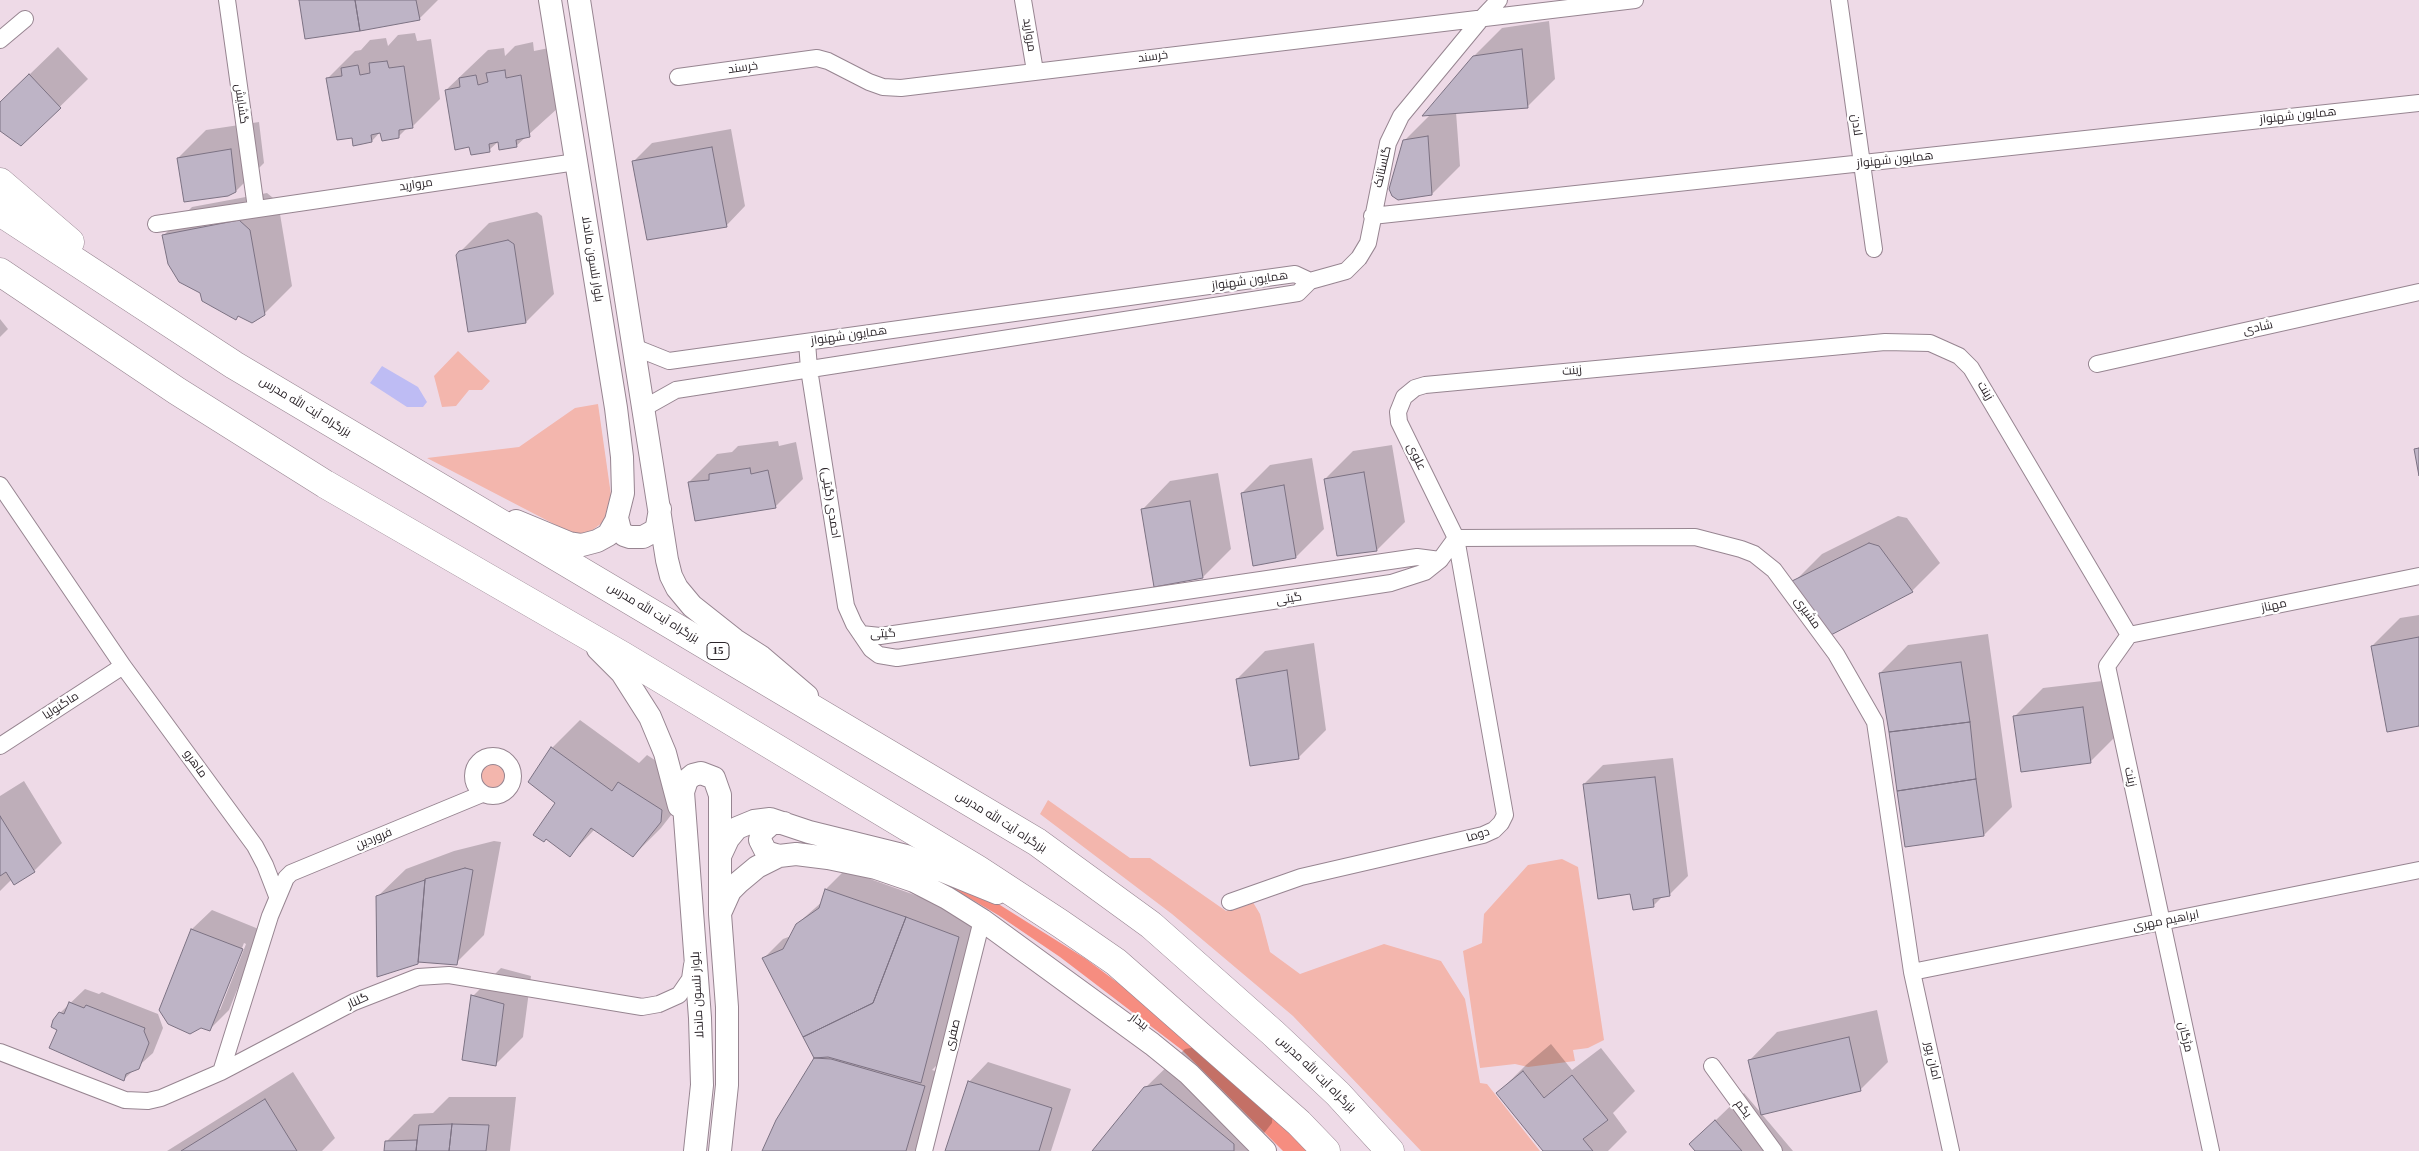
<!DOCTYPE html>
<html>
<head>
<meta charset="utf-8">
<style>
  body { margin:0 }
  canvas { display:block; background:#eedae7 }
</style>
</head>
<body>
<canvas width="2419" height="1151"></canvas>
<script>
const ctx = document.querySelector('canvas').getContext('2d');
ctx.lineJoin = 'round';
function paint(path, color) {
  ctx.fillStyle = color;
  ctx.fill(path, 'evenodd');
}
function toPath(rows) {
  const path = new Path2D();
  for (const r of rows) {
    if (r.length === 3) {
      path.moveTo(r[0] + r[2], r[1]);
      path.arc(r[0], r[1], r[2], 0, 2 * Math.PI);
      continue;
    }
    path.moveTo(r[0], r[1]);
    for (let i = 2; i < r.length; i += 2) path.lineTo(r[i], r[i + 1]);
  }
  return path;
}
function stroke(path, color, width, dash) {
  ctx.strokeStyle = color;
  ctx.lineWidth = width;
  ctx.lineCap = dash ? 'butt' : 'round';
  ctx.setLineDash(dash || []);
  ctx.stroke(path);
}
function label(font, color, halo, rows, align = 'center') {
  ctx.font = font + ' "Times New Roman",Cairo,serif';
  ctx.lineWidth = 4.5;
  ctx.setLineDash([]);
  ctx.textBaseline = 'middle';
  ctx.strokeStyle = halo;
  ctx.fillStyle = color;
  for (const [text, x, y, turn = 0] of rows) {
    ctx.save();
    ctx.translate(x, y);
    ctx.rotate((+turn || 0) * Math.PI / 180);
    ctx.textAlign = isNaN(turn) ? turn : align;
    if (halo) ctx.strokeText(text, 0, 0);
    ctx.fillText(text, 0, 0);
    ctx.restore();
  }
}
const green = toPath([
  [458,351,490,381,482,390,469,390,456,406,442,407,434,376],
  [598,404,612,502,606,520,591,531,575,535,427,458,519,447,575,408],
  [493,777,15],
  [1048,800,1130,858,1150,858,1226,911,1251,899,1260,914,1270,952,1300,974,1384,944,1441,961,1465,999,1480,1083,1487,1084,1540,1151,1421,1151,1293,1016,1172,914,1040,814],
  [1562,859,1578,867,1604,1040,1588,1048,1573,1050,1575,1061,1528,1067,1515,1064,1480,1068,1463,951,1482,943,1484,914,1528,865]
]);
const forest = toPath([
  [939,880,992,900,1086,959,1177,1027,1311,1151,1283,1151,1182,1050,1060,957,998,915]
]);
const water = toPath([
  [382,366,418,387,427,402,423,407,407,407,370,383]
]);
const shadow = toPath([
  [300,0,438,0,419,19],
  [1549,21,1555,79,1527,107,1456,112,1460,166,1432,194,1404,141,1431,114,1473,57,1502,28],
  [415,33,417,41,431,39,440,99,412,127,408,127,398,137,381,131,372,141,353,136,327,79,355,51,361,50,370,40,386,38,388,46,398,35],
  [533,42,534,51,549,48,558,108,516,146,499,141,489,150,446,90,488,50,504,48,505,56,515,46],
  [58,47,88,79,21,145,0,130,0,103],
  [259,122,264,163,236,191,178,158,206,130],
  [731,129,745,206,726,226,633,162,652,143],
  [267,193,278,202,292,286,264,314,239,315,235,319,201,292,164,235,192,207],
  [537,212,542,216,554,294,526,322,460,252,489,223],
  [0,319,8,329,0,337],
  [778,441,779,446,796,442,803,479,775,507,689,482,717,454,732,452,738,446],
  [1392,445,1405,522,1377,550,1325,479,1353,451],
  [1312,458,1324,529,1296,557,1242,493,1270,465],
  [1218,473,1231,549,1203,577,1142,510,1170,481],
  [1898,516,1907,518,1940,563,1912,591,1794,582,1822,554],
  [2419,615,2419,725,2372,646,2400,618],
  [1988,634,2012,807,1984,835,1906,846,1880,673,1908,645],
  [1314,643,1326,730,1298,758,1237,679,1265,651],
  [2111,680,2118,734,2090,762,2015,716,2043,688],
  [580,720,639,763,647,755,689,782,689,792,661,828,633,856,595,829,570,855,557,803,530,782,552,748],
  [1673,758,1688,876,1669,895,1663,896,1653,906,1631,892,1584,784,1603,765],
  [24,781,62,843,34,871,12,879,0,891,0,796],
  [494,841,501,842,484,935,456,963,377,897,406,869,454,851],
  [845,870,926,899,935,890,987,909,949,1053,932,1070,939,1072,916,1151,763,1151,815,1058,764,958,783,939,791,936,797,924,823,901,826,889],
  [212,910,261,930,229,1010,210,1029,160,1010,192,929],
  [244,943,246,944,220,1010,217,1010],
  [501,968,531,976,523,1037,495,1065,473,996],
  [85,989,99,994,102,992,158,1014,163,1028,153,1053,124,1079,58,1030,60,1013],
  [1877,1010,1888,1062,1860,1090,1749,1061,1777,1032],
  [1551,1044,1572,1070,1601,1048,1635,1091,1613,1113,1627,1132,1608,1151,1544,1151,1498,1093,1526,1065],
  [1201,1046,1273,1105,1272,1123,1250,1151,1093,1151,1145,1088,1185,1049],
  [988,1062,1071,1089,1051,1151,946,1151,969,1082],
  [293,1072,335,1138,322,1151,167,1151],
  [1744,1093,1793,1151,1697,1151,1691,1144],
  [449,1097,516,1097,510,1151,385,1151,386,1142,414,1114,433,1113]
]);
const building = toPath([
  [299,0,355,0,360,31,305,39,299,0],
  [355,0,416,0,420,20,360,31,355,0],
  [1522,49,1528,108,1422,116,1473,56,1522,49],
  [387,61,389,68,404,66,413,128,399,130,399,138,382,141,380,133,371,135,372,142,353,146,352,138,337,140,326,78,342,76,341,68,358,65,360,75,370,73,369,63,387,61],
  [505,70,506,78,521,75,530,137,516,140,517,147,499,150,498,142,489,144,490,152,471,155,469,147,455,150,445,90,460,87,459,78,476,75,478,85,488,82,486,73,505,70],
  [29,74,61,108,21,146,0,131,0,102,29,74],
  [1428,136,1432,195,1398,200,1392,196,1389,189,1403,140,1428,136],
  [712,147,727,227,647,240,632,161,712,147],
  [231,149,236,192,228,196,184,202,177,158,231,149],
  [239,220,250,230,265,315,252,323,238,316,236,320,202,301,200,293,179,282,168,264,162,235,239,220],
  [508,240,514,244,526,323,468,332,456,255,459,251,508,240],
  [2419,448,2419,476,2414,449,2419,448],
  [750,468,751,474,768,470,776,508,695,521,688,482,709,480,709,474,750,468],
  [1364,472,1377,551,1337,556,1324,479,1364,472],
  [1284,485,1296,558,1253,566,1241,493,1284,485],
  [1190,501,1203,578,1154,587,1141,509,1190,501],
  [1869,543,1879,546,1913,592,1829,636,1792,581,1869,543],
  [2419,637,2419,726,2387,732,2371,646,2419,637],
  [1961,662,1970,722,1889,732,1879,673,1961,662],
  [1287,670,1299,759,1250,766,1236,679,1287,670],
  [2083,707,2091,763,2021,772,2013,716,2083,707],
  [1970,722,1976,779,1897,791,1889,732,1970,722],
  [551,747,612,791,618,782,662,810,661,822,633,857,591,828,570,857,546,839,544,842,533,835,555,803,528,782,551,747],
  [1655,777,1670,896,1653,899,1654,907,1633,910,1630,894,1598,899,1583,784,1655,777],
  [1976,779,1984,836,1905,847,1897,791,1976,779],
  [0,816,35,872,14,885,6,872,0,876,0,816],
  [465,868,473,870,457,965,418,962,425,879,465,868],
  [425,880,418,964,377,977,376,896,425,880],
  [825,889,906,917,873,1003,803,1037,762,958,783,949,796,924,819,908,825,889],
  [906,917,959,937,921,1083,828,1057,814,1058,803,1037,873,1003,906,917],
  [191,929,243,949,210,1031,201,1028,190,1034,168,1024,159,1010,191,929],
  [471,995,504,1004,496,1066,462,1060,471,995],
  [69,1002,84,1008,86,1005,145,1028,144,1031,149,1043,139,1069,126,1074,124,1081,49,1048,57,1030,51,1027,53,1020,59,1012,64,1014,69,1002],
  [1849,1037,1861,1091,1761,1115,1748,1060,1849,1037],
  [814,1058,831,1059,925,1086,906,1151,762,1151,776,1120,814,1058],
  [1523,1071,1544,1098,1572,1075,1608,1120,1583,1139,1593,1151,1543,1151,1496,1093,1523,1071],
  [968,1081,1052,1108,1039,1151,945,1151,968,1081],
  [1161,1084,1234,1144,1234,1151,1092,1151,1144,1087,1161,1084],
  [265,1099,297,1151,181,1151,265,1099],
  [1715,1120,1742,1151,1695,1151,1689,1144,1715,1120],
  [452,1124,449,1151,416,1151,419,1125,452,1124],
  [452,1124,489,1125,486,1151,449,1151,452,1124],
  [417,1140,416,1151,384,1151,385,1141,417,1140]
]);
const street = toPath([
  [227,0,256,208],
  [1023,0,1035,71],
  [1839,0,1874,249],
  [0,40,25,19],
  [678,77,817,58,828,61,869,82,883,87,901,88,1635,0],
  [1372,216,2419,103],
  [156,224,576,162],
  [1310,281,1346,271,1359,258,1368,243,1388,143,1401,116,1482,18,1499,0],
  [807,342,809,369,846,606,854,624,871,649,879,655,897,658,1391,583,1425,572,1440,560,1456,538],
  [634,347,669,361,1295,274,1310,281],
  [2097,364,2419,292],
  [644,408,676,390,1298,293,1310,281],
  [0,485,123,666,255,846,265,865,277,896],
  [1456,538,1695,537,1741,549,1754,554,1774,570,1836,654,1875,722,1912,972,1951,1151],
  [861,634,880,636,1417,557,1440,560],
  [2129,635,2419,576],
  [0,746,123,666],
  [493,776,20],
  [1230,902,1301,877,1483,835,1494,830,1501,823,1505,815,1456,538,1399,422,1398,412,1404,397,1415,388,1425,385,1885,342,1930,343,1959,356,1971,368,2129,635,2107,666,2211,1151],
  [1912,972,2419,870],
  [0,1052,125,1100,148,1101,161,1098,221,1072,354,1002,418,977,449,975,642,1007,659,1004,679,995,690,979,692,965],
  [1712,1066,1774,1151],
  [221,1072,270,916,286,878,291,873,482,794],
  [924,1151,982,920]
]);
const secondary = toPath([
  [579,0,667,560,671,576,677,588,692,606,735,640,760,656,807,696],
  [617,518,620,530,624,535,630,537,643,537,654,531,657,526,660,509],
  [516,521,569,543,582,545,597,541,608,535,616,521,623,493,622,457,616,408,550,0],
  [598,649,622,673,650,717,665,753,679,806],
  [784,823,772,823,762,832,760,840,766,852,779,856,796,854,828,858,876,868,914,881,947,898,982,920,1152,1044,1189,1074,1265,1151],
  [721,854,728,839,737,828,754,821,770,819,809,832,906,856,997,893],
  [721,911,730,891,739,882,757,867,779,856],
  [695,1151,702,1085,700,1018,683,792,687,780,693,775,701,773,714,778,720,795,720,914,727,1007,727,1085,720,1151]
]);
const highway = toPath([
  [0,182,70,242],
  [0,212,234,365,1037,842,1151,925,1273,1033,1338,1094,1390,1151],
  [0,272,177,391,325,484,623,656,977,869,1061,924,1116,962,1299,1123,1326,1151]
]);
const shields = [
  [718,651,22]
];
const shieldNames = [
  ["15",718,651]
];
const streetNames = [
  ["مروارید",1029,35,81],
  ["خرسند",1153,57,-7],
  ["خرسند",743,68,-8],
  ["گشایش",241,104,82],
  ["همایون شهنواز",2298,116,-6],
  ["لادن",1856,125,82],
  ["همایون شهنواز",1895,160,-6],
  ["گلستانک",1383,167,-77],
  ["مروارید",416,185,-8],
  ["بلوار نلسون ماندلا",592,259,81],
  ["همایون شهنواز",1250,281,-8],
  ["شادی",2258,328,-13],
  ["همایون شهنواز",849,336,-8],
  ["زینت",1572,371,-5],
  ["زینت",1985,391,59],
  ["بزرگراه آیت الله مدرس",305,407,31],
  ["علوی",1416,457,64],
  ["احمدی (گیتی)",830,503,81],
  ["گیتی",1289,599,-9],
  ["مهناز",2274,606,-12],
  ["بزرگراه آیت الله مدرس",653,613,31],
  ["مشیری",1807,613,54],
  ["گیتی",883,634,-1],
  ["ماگنولیا",61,706,-33],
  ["ماهرو",195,764,54],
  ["زینت",2130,777,78],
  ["بزرگراه آیت الله مدرس",1001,822,32],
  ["دوما",1478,835,-18],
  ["فروردین",374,839,-22],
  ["ابراهیم مهری",2166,921,-11],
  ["بلوار نلسون ماندلا",698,995,-93],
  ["گلنار",358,1001,-24],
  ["بیدار",1139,1022,37],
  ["صفری",953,1035,-76],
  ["مژگان",2185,1037,77],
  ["امان پور",1932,1061,78],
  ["بزرگراه آیت الله مدرس",1316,1074,44],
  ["یکم",1743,1109,54]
];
paint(green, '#f3b6ad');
paint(forest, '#f68d80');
paint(water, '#bebcf4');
paint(shadow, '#0003');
paint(building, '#beb4c6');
stroke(building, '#7c7283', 1);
stroke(street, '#978591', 18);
stroke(secondary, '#978591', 24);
stroke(highway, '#978591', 29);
stroke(street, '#fff', 16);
stroke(secondary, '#fff', 22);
stroke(highway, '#fff', 28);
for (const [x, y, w] of shields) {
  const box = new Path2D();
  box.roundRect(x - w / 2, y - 8.5, w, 17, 4);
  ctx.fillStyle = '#fff';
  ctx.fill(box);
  stroke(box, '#2c252a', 1);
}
label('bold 11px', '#2c252a', null, shieldNames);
label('12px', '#2c252a', '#fff', streetNames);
</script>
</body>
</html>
